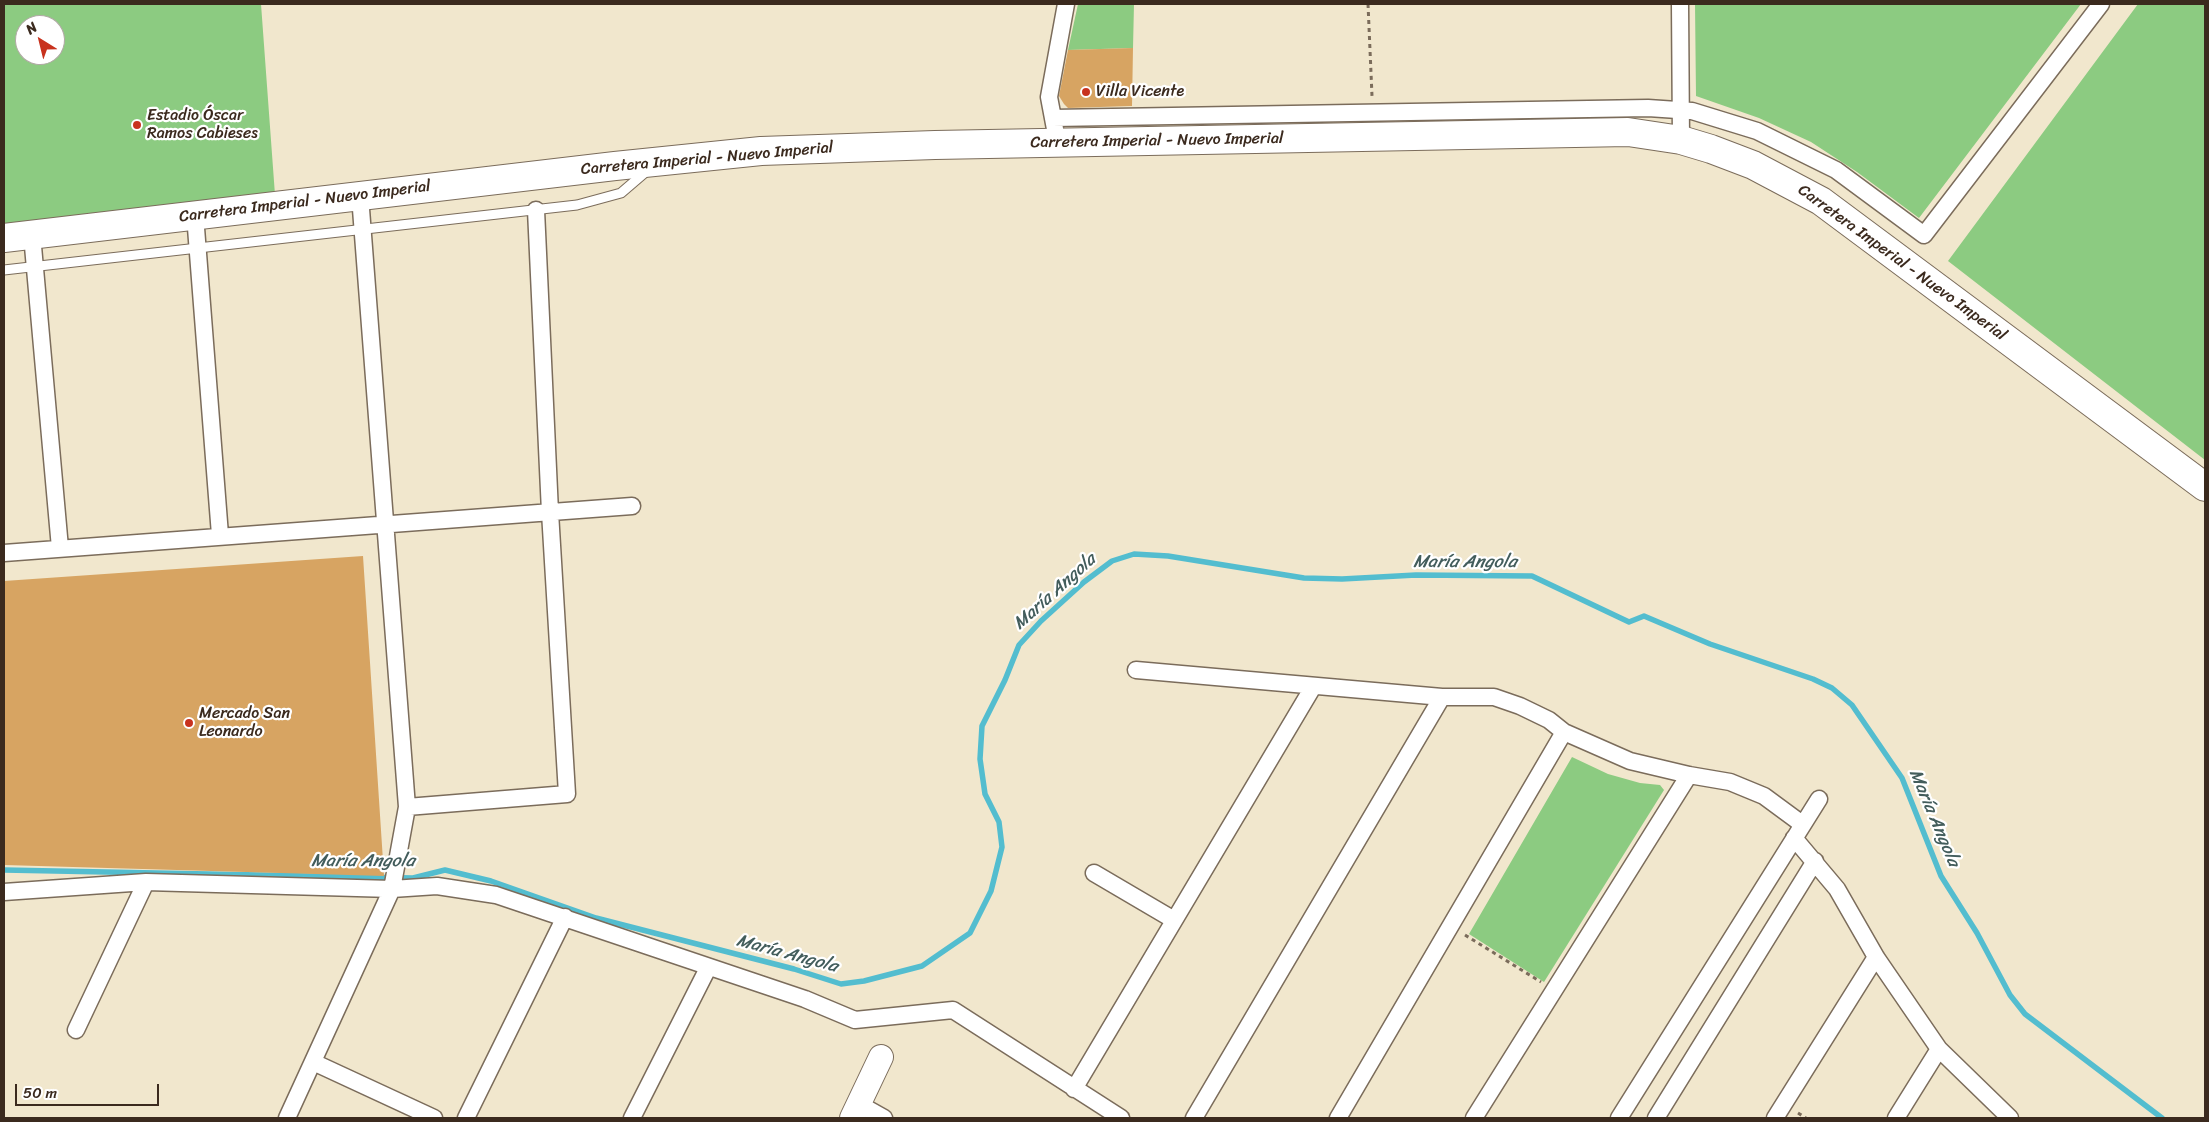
<!DOCTYPE html>
<html>
<head>
<meta charset="utf-8">
<style>
  body { margin:0 }
  #map { position:relative; width:2209px; height:1122px; overflow:hidden; background:#f1e7cd; font-family:Sriracha,sans-serif }
  canvas { display:block }
  .frame { position:absolute; inset:0; border:5px solid #3b2a1e; pointer-events:none }
  .north { position:absolute; left:15px; top:15px; width:50px; height:50px; box-sizing:border-box; background:#fff; border:1px solid #b1aaa5; border-radius:50%; rotate:324deg; font-size:14px; font-weight:700; line-height:20px; text-align:center; color:#3b2a1e }
  .north::after { content:''; display:block; margin:auto; width:18px; height:22px; background:#c8321e; clip-path:polygon(50% 0,100% 100%,50% 72%,0 100%) }
  .scale { position:absolute; left:15px; top:1084px; width:144px; height:22px; box-sizing:border-box; border:2px solid #3b2a1e; border-top:0; padding-left:6px; font-size:15px; line-height:18px; white-space:nowrap; color:#3b2a1e; -webkit-text-stroke:4px #fff; paint-order:stroke }
</style>
</head>
<body>
<div id="map">
<canvas width="2209" height="1122"></canvas>
<div class="frame"></div>
<div class="north">N</div>
<div class="scale">50 m</div>
</div>
<script>
const ctx = document.querySelector('canvas').getContext('2d');
ctx.lineJoin = 'round';
function paint(path, color) {
  ctx.fillStyle = color;
  ctx.fill(path, 'evenodd');
}
function toPath(rows) {
  const path = new Path2D();
  for (const r of rows) {
    path.moveTo(r[0], r[1]);
    for (let i = 2; i < r.length; i += 2) path.lineTo(r[i], r[i + 1]);
  }
  return path;
}
function stroke(path, color, width, dash) {
  ctx.strokeStyle = color;
  ctx.lineWidth = width;
  ctx.lineCap = dash ? 'butt' : 'round';
  ctx.setLineDash(dash || []);
  ctx.stroke(path);
}
function label(font, color, halo, rows, align = 'center') {
  ctx.font = font + ' Sriracha,sans-serif';
  ctx.lineWidth = 4.5;
  ctx.setLineDash([]);
  ctx.textBaseline = 'middle';
  ctx.strokeStyle = halo;
  ctx.fillStyle = color;
  for (const [text, x, y, turn = 0] of rows) {
    ctx.save();
    ctx.translate(x, y);
    ctx.rotate((+turn || 0) * Math.PI / 180);
    ctx.textAlign = isNaN(turn) ? turn : align;
    if (halo) ctx.strokeText(text, 0, 0);
    ctx.fillText(text, 0, 0);
    ctx.restore();
  }
}
const green = toPath([
  [4,4,261,4,275,195,4,228],
  [25,25,55,25,55,55,25,55],
  [1078,4,1134,4,1133,48,1068,50],
  [1695,4,2081,4,1919,218,1857,172,1811,142,1759,118,1696,96],
  [2138,4,2205,4,2205,460,1948,261],
  [1572,757,1608,774,1640,783,1660,785,1664,790,1544,982,1469,934]
]);
const stream = toPath([
  [4,870,413,878,445,870,491,881,596,918,794,969,841,984,864,981,922,966,970,933,991,891,1002,847,999,822,985,794,980,759,982,726,1005,680,1019,645,1041,621,1084,582,1112,561,1134,554,1168,556,1304,578,1342,579,1416,575,1532,576,1629,622,1644,616,1710,644,1813,679,1832,688,1852,705,1902,778,1941,876,1977,933,2010,995,2025,1014,2162,1118]
]);
const building = toPath([
  [1133,48,1132,106,1068,108,1064,104,1059,96,1068,50],
  [363,556,384,876,4,865,4,581]
]);
const path = toPath([
  [1368,4,1372,96],
  [1465,935,1541,982],
  [1798,1113,1806,1118]
]);
const lane = toPath([
  [4,270,577,205,621,193,649,169]
]);
const street = toPath([
  [1680,4,1681,140],
  [1053,118,1648,108,1692,111,1757,131,1836,170,1924,235,2101,4],
  [1055,129,1049,97,1066,4],
  [195,215,220,535],
  [32,235,60,548],
  [4,553,632,506],
  [1136,670,1442,697,1494,697,1520,706,1549,720,1564,732,1630,761,1689,775,1730,782,1764,796,1802,824],
  [407,807,567,794,550,512,536,210],
  [1794,838,1837,889,1876,957,1939,1049,2010,1118],
  [1094,873,1174,920],
  [4,892,146,882,392,889,437,886,496,895,805,999,855,1020,953,1010,1121,1118],
  [76,1030,146,882],
  [313,1062,434,1118],
  [1074,1089,1313,687],
  [859,1104,884,1118],
  [287,1118,392,889,407,807,360,196],
  [466,1118,565,917],
  [632,1118,708,968],
  [1194,1118,1442,697],
  [1338,1118,1564,732],
  [1474,1118,1689,775],
  [1619,1118,1819,799],
  [1656,1118,1815,861],
  [1775,1118,1876,957],
  [1896,1118,1939,1049]
]);
const secondary = toPath([
  [852,1118,881,1057]
]);
const highway = toPath([
  [4,238,615,166,761,151,935,145,1628,132,1681,140,1711,149,1753,165,1821,201,2205,487]
]);
const markers = [
  [1086,92,5,"#c8321e"],
  [137,125,5,"#c8321e"],
  [189,723,5,"#c8321e"]
];
const poiNames = [
  ["Villa Vicente",1096,92],
  ["Estadio Óscar",147,116],
  ["Ramos Cabieses",147,134],
  ["Mercado San",199,714],
  ["Leonardo",199,732]
];
const streetNames = [
  ["Carretera Imperial - Nuevo Imperial",1157,141,-1],
  ["Carretera Imperial - Nuevo Imperial",707,159,-5],
  ["Carretera Imperial - Nuevo Imperial",305,202,-7],
  ["Carretera Imperial - Nuevo Imperial",1902,263,36]
];
const waterNames = [
  ["María Angola",1465,562],
  ["María Angola",1055,592,-42],
  ["María Angola",1934,818,67],
  ["María Angola",363,861],
  ["María Angola",787,954,15]
];
paint(green, '#8ccb81');
stroke(stream, '#53bdcf', 5.5);
paint(building, '#d7a462');
stroke(lane, '#7b6c5b', 11);
stroke(street, '#7b6c5b', 19);
stroke(secondary, '#7b6c5b', 26);
stroke(highway, '#7b6c5b', 30);
stroke(path, '#7b6c5b', 3, [4, 4]);
stroke(lane, '#fff', 9);
stroke(street, '#fff', 16);
stroke(secondary, '#fff', 24);
stroke(highway, '#fff', 28);
for (const [x, y, r, color] of markers) {
  const dot = new Path2D();
  dot.arc(x, y, r, 0, 2 * Math.PI);
  ctx.fillStyle = color;
  ctx.fill(dot);
  stroke(dot, '#fff', 2);
}
label('16px', '#3b2a1e', '#fff', poiNames, 'left');
label('16px', '#3b2a1e', '#fff', streetNames);
label('italic 18px', '#435d5c', '#fff', waterNames);
</script>
</body>
</html>
